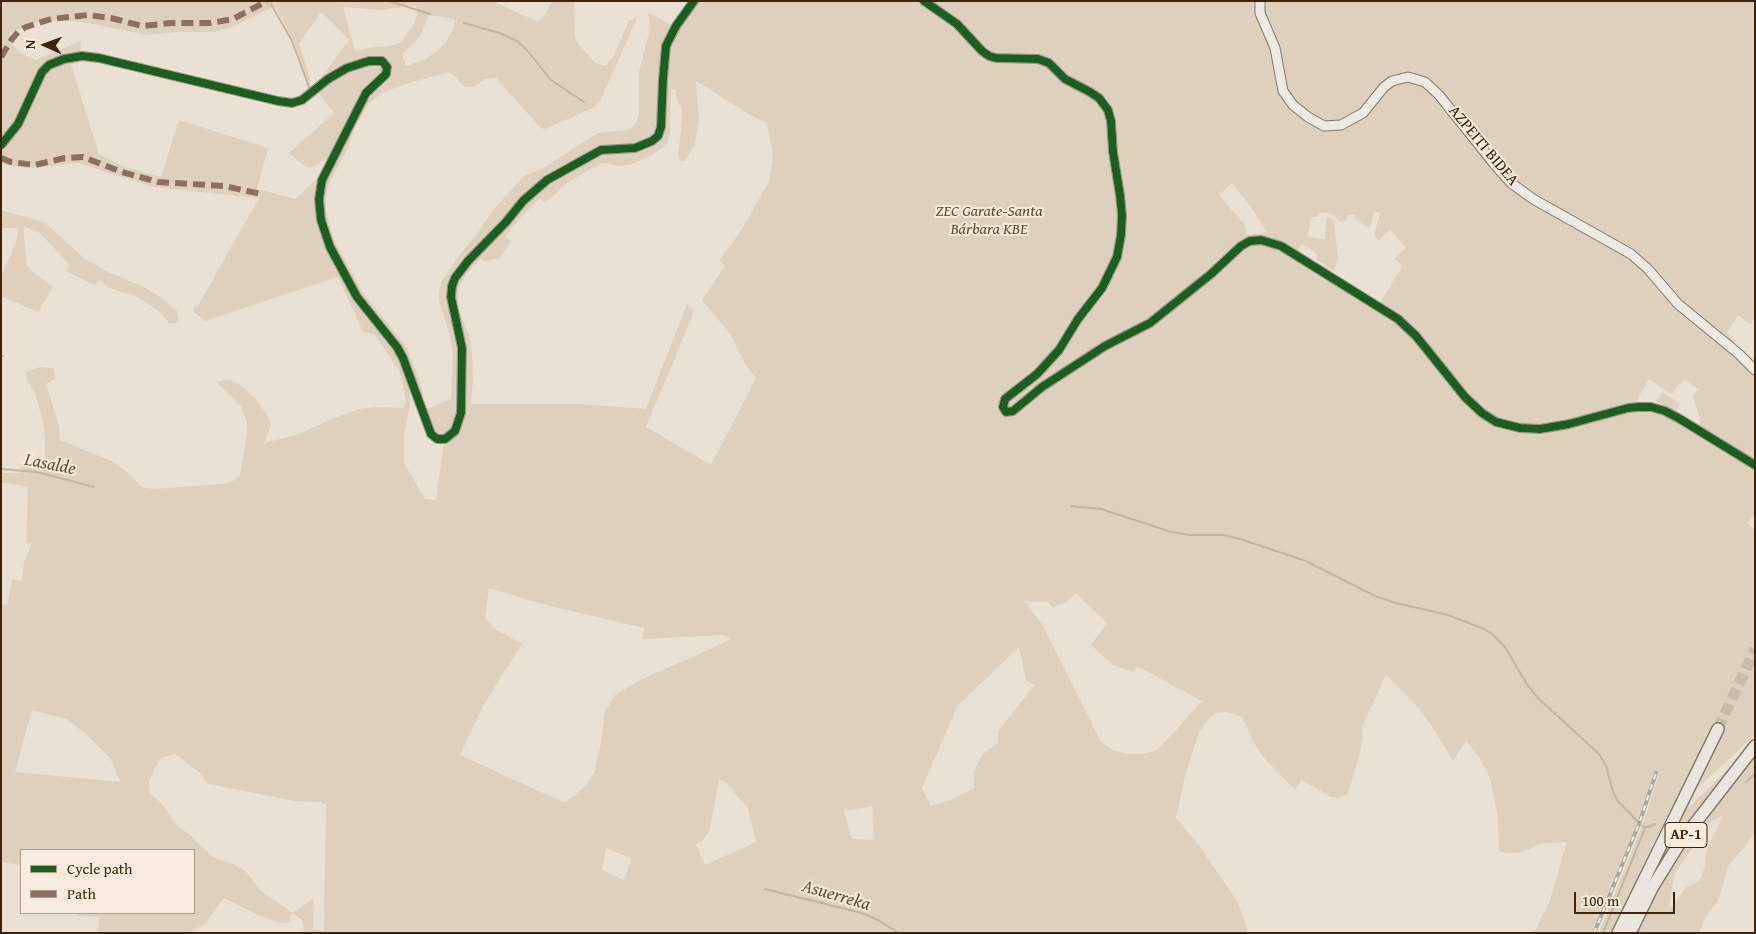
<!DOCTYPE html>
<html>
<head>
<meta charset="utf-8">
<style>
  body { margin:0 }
  #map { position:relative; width:1756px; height:934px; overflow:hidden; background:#eae1d3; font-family:"Gentium Book Plus",serif }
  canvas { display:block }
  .frame { position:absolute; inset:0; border:2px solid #3d230a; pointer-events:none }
  .legend { position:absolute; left:20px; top:849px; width:175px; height:65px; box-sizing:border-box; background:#f7ecdd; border:1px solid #ad9c89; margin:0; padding:6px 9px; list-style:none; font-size:15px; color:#3d230a }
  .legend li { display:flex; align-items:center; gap:10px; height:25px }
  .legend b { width:25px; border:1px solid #ad9c89 }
  .north { position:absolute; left:20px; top:20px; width:50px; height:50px; -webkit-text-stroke:4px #f7ecdd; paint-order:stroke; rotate:272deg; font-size:14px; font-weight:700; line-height:20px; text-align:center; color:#3d230a }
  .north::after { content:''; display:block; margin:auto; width:18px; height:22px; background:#3d230a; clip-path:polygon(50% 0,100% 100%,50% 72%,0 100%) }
  .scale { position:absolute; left:1574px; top:892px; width:101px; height:22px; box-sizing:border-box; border:2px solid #3d230a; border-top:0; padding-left:6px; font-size:15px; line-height:18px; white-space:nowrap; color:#3d230a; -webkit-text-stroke:4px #f7ecdd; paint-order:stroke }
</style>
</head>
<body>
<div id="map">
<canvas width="1756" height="934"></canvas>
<div class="frame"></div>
<ul class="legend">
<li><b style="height:6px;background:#1b5e20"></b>Cycle path</li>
<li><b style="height:6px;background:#8d6e63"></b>Path</li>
</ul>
<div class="north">N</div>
<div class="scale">100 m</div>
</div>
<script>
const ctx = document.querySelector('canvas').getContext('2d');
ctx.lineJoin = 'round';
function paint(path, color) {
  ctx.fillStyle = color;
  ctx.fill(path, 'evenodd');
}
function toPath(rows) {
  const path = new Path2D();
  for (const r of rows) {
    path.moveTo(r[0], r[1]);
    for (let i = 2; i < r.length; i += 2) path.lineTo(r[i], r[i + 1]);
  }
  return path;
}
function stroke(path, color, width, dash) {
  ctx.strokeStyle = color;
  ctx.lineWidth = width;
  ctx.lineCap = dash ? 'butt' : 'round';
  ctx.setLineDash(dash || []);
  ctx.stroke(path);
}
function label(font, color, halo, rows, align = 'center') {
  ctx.font = font + ' "Gentium Book Plus",serif';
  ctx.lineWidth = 4;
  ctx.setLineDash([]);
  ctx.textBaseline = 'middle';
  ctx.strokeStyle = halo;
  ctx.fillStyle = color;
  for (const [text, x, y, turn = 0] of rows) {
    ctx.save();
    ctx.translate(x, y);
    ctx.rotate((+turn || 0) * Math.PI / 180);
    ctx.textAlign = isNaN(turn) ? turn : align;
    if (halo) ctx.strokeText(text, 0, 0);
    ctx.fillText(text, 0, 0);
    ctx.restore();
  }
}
const green = toPath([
  [1,1,493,1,538,22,544,16,552,1,574,1,575,37,580,46,595,63,605,66,613,57,629,21,638,16,601,99,593,108,545,129,541,128,496,78,485,79,474,86,469,87,464,86,450,72,405,84,382,93,369,103,355,127,347,150,329,183,326,197,326,208,330,228,334,240,364,294,406,346,418,375,423,392,423,401,409,365,410,404,404,435,404,463,425,499,436,500,445,435,439,435,434,430,426,409,451,399,453,353,450,336,439,301,439,291,442,281,457,258,476,235,495,208,524,176,545,167,598,133,627,130,635,125,639,113,639,72,650,29,649,18,647,12,671,25,689,1,1755,1,1755,318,1750,324,1738,315,1727,333,1736,341,1731,346,1755,370,1755,513,1748,523,1755,531,1755,735,1693,792,1712,730,1652,846,1611,933,1599,933,1644,821,1659,774,1653,773,1636,826,1591,933,1534,933,1550,900,1567,842,1538,844,1530,849,1518,853,1499,852,1498,819,1493,790,1489,776,1480,758,1466,741,1453,761,1430,723,1414,703,1386,675,1362,727,1363,738,1359,757,1349,790,1346,795,1340,798,1331,797,1302,780,1295,790,1264,758,1254,743,1242,717,1226,712,1216,713,1208,719,1199,733,1185,776,1176,818,1198,844,1237,901,1245,921,1248,933,303,933,304,928,302,920,292,913,289,922,281,923,258,915,224,898,205,924,188,933,98,933,99,917,76,916,83,913,194,913,194,850,21,850,21,865,1,862,1,604,7,605,12,579,22,581,24,562,32,543,26,544,28,487,1,482,1,473,21,473,21,467,45,461,45,438,43,421,35,394,27,380,26,372,40,367,53,368,54,370,55,379,46,384,59,426,60,440,114,462,128,473,142,487,153,489,223,484,235,480,240,476,247,432,247,423,241,407,217,382,220,381,230,380,240,385,254,397,267,415,271,425,264,443,296,435,334,418,359,409,376,407,403,408,406,401,400,372,374,334,363,332,338,277,205,321,194,312,194,308,199,304,259,198,153,187,78,163,28,168,1,164],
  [416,5,417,15,415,22,403,40,398,44,389,46,373,47,355,51,343,7,381,10],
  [275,6,295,43,309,91,310,78,299,44,321,12,349,40,317,83,319,93,334,113,289,153,303,165,308,167,314,166,329,158,322,174,296,199,257,189,268,148,179,120,161,177,122,166,99,154,71,64,79,63,81,41,36,60,21,54,9,40,10,33,43,20,83,22,147,35,179,32,215,32,230,28],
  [429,15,455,19,453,30,445,44,437,51,424,60,406,66,402,54,413,45,421,34],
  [696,81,757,119,766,122,772,147,773,158,769,181,741,231,720,260,725,266,702,300,731,335,745,364,756,378,711,465,646,427,694,312,687,304,646,409,581,404,471,404,473,382,472,352,470,339,459,310,458,299,459,288,466,275,480,259,484,261,500,258,511,241,505,237,520,218,540,198,545,203,568,182,603,163,620,166,632,164,646,158,663,148,668,141,670,131,671,89,675,90,678,103,682,109,682,122,678,155,681,161,685,161,695,144,699,121],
  [1232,183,1251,207,1267,232,1247,235,1245,225,1219,195],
  [1374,212,1380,213,1374,235,1379,240,1390,230,1406,247,1395,258,1402,267,1378,306,1297,256,1301,244,1313,250,1316,254,1317,260,1334,271,1338,258,1334,221,1330,218,1326,219,1325,239,1308,237,1311,217,1317,217,1321,213,1327,213,1333,215,1341,222,1346,221,1348,215,1354,215,1355,219,1369,228],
  [1649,379,1671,394,1684,379,1698,389,1693,396,1701,422,1698,428,1647,407,1633,407],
  [489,588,542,604,644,628,642,639,725,635,730,640,638,681,615,695,605,711,601,743,595,771,586,786,565,803,460,755,483,706,522,644,495,629,485,618],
  [1076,593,1107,623,1091,645,1113,665,1134,672,1137,666,1202,701,1158,750,1143,754,1127,754,1112,750,1100,741,1090,719,1042,624,1024,601,1044,602,1047,601,1053,608,1061,603,1063,605],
  [1019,647,1026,681,1035,685,998,731,998,743,983,754,980,759,974,771,974,788,951,800,931,806,922,788,958,705],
  [32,710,66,719,86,734,110,758,121,782,15,772],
  [175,754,199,772,208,784,295,801,320,802,326,804,324,931,313,929,314,899,292,913,261,891,245,871,234,864,219,860,211,855,191,836,179,827,160,802,150,794,149,781,160,758],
  [719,780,725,782,748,808,756,842,705,865,696,844,704,839,710,829],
  [872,806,874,840,852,839,844,811],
  [606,848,632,859,624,880,602,870],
  [1,210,33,219,45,223,85,259,110,273,144,287,160,297,177,311,179,319,176,323,170,324,161,313,150,305,135,296,107,287,100,279,94,285,66,271,70,265,40,233,24,226,24,237,27,265,32,271,53,287,38,312,1,296,1,277,16,242,18,230,17,228,1,228],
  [1662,392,1680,404,1674,413,1656,401],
  [1755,756,1755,831,1743,849,1729,864,1718,901,1706,916,1699,933,1637,933,1662,884,1684,848],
  [1723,815,1706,851,1705,866,1701,878,1699,881,1685,888,1673,906,1669,908,1674,874,1711,822],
  [1733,764,1679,836,1648,886,1645,885,1682,814]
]);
const stream = toPath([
  [389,1,430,14],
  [271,4,292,41,309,87],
  [464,23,500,33,517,41,527,50,551,80,584,102],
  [1,356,3,356],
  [1,469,37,472,94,487],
  [1071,506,1101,509,1171,532,1190,535,1223,535,1240,539,1306,561,1375,596,1396,603,1448,615,1484,629,1492,634,1505,647,1528,686,1539,699,1599,754,1606,766,1613,792,1617,800,1637,821],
  [1746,782,1755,774],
  [1645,828,1655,824],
  [765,889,862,913,880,921,898,933],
  [1603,933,1645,828,1642,826]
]);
const motorwayTunnel = toPath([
  [1718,729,1755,649]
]);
const tertiary = toPath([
  [924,1,957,24,982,51,989,56,996,58,1038,59,1049,63,1065,79,1090,92,1099,98,1108,110,1111,121,1113,152,1120,195,1122,215,1121,235,1117,257,1102,288,1078,319,1059,350,1037,374,1005,399,1003,407,1006,412,1013,411,1042,387,1105,346,1150,323,1211,274,1241,246,1250,241,1261,240,1281,246,1398,319,1416,336,1465,397,1482,413,1496,422,1520,428,1540,429,1569,424,1628,408,1638,407,1651,407,1665,411,1680,419,1755,465],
  [1,145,18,124,42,72,49,65,64,59,82,56,99,58,278,101,292,103,302,100,328,79,347,68,369,61,382,61,387,67,386,74,366,93,322,180,319,199,321,220,330,247,357,297,397,347,403,358,431,434,437,439,445,439,455,431,461,413,462,348,451,297,452,286,455,278,468,261,506,222,523,201,547,180,601,150,635,148,652,141,658,136,661,127,663,79,666,46,676,26,694,1]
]);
const secondary = toPath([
  [1260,1,1260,13,1275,48,1283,91,1293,105,1308,117,1324,126,1341,125,1363,113,1384,87,1392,81,1408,77,1425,82,1439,95,1495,165,1511,183,1533,199,1631,254,1648,269,1678,304,1739,354,1755,370]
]);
const motorway = toPath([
  [1618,933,1718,729],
  [1630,933,1652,888,1679,844,1755,746]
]);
const rail = toPath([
  [1594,933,1639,824,1656,773]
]);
const quiet = toPath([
  [1,57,12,39,19,31,26,27,51,19,88,15,111,18,142,26,172,23,211,23,233,19,267,1],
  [1,158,11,162,35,165,65,158,83,157,122,172,158,182,224,186,261,194]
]);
const cycleway = toPath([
  [924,1,957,24,982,51,989,56,996,58,1038,59,1049,63,1065,79,1090,92,1099,98,1108,110,1111,121,1113,152,1120,195,1122,215,1121,235,1117,257,1102,288,1078,319,1059,350,1037,374,1005,399,1003,407,1006,412,1013,411,1042,387,1105,346,1150,323,1211,274,1241,246,1250,241,1261,240,1281,246,1398,319,1416,336,1465,397,1482,413,1496,422,1520,428,1540,429,1569,424,1628,408,1638,407,1651,407,1665,411,1680,419,1755,465],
  [1,145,18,124,42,72,49,65,64,59,82,56,99,58,278,101,292,103,302,100,328,79,347,68,369,61,382,61,387,67,386,74,366,93,322,180,319,199,321,220,330,247,357,297,397,347,403,358,431,434,437,439,445,439,455,431,461,413,462,348,451,297,452,286,455,278,468,261,506,222,523,201,547,180,601,150,635,148,652,141,658,136,661,127,663,79,666,46,676,26,694,1]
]);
const shields = [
  [1686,835,42]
];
const shieldNames = [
  ["AP-1",1686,835]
];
const streetNames = [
  ["AZPEITI BIDEA",1483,146,50]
];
const parkNames = [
  ["ZEC Garate-Santa",989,212],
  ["Bárbara KBE",989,230]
];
const waterNames = [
  ["Lasalde",50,465,11],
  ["Asuerreka",836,896,16]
];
paint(green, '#ded0bc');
stroke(stream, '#c5b49f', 2);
stroke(motorwayTunnel, '#c7bbab', 11, [11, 5.5]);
stroke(tertiary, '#9b9288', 10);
stroke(secondary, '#82786e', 11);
stroke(motorway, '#82786e', 14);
stroke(tertiary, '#eeeae2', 8);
stroke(secondary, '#eeeae2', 9);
stroke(motorway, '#ebe5dd', 11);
stroke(rail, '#aca69e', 4);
stroke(rail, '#f7ecdd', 2, [5.5]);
stroke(quiet, '#8d6e63', 6, [12, 6]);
stroke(cycleway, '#1b5e20', 8);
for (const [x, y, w] of shields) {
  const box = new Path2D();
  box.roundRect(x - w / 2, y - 12.5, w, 25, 4);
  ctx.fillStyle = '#f7ecdd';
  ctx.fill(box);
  stroke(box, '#3d230a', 1);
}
label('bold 15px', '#3d230a', null, shieldNames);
label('16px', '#3d230a', '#f7ecdd', streetNames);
label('italic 16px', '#634b32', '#f7ecdd', parkNames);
label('italic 18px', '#674f36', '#f7ecdd', waterNames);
</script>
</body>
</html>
